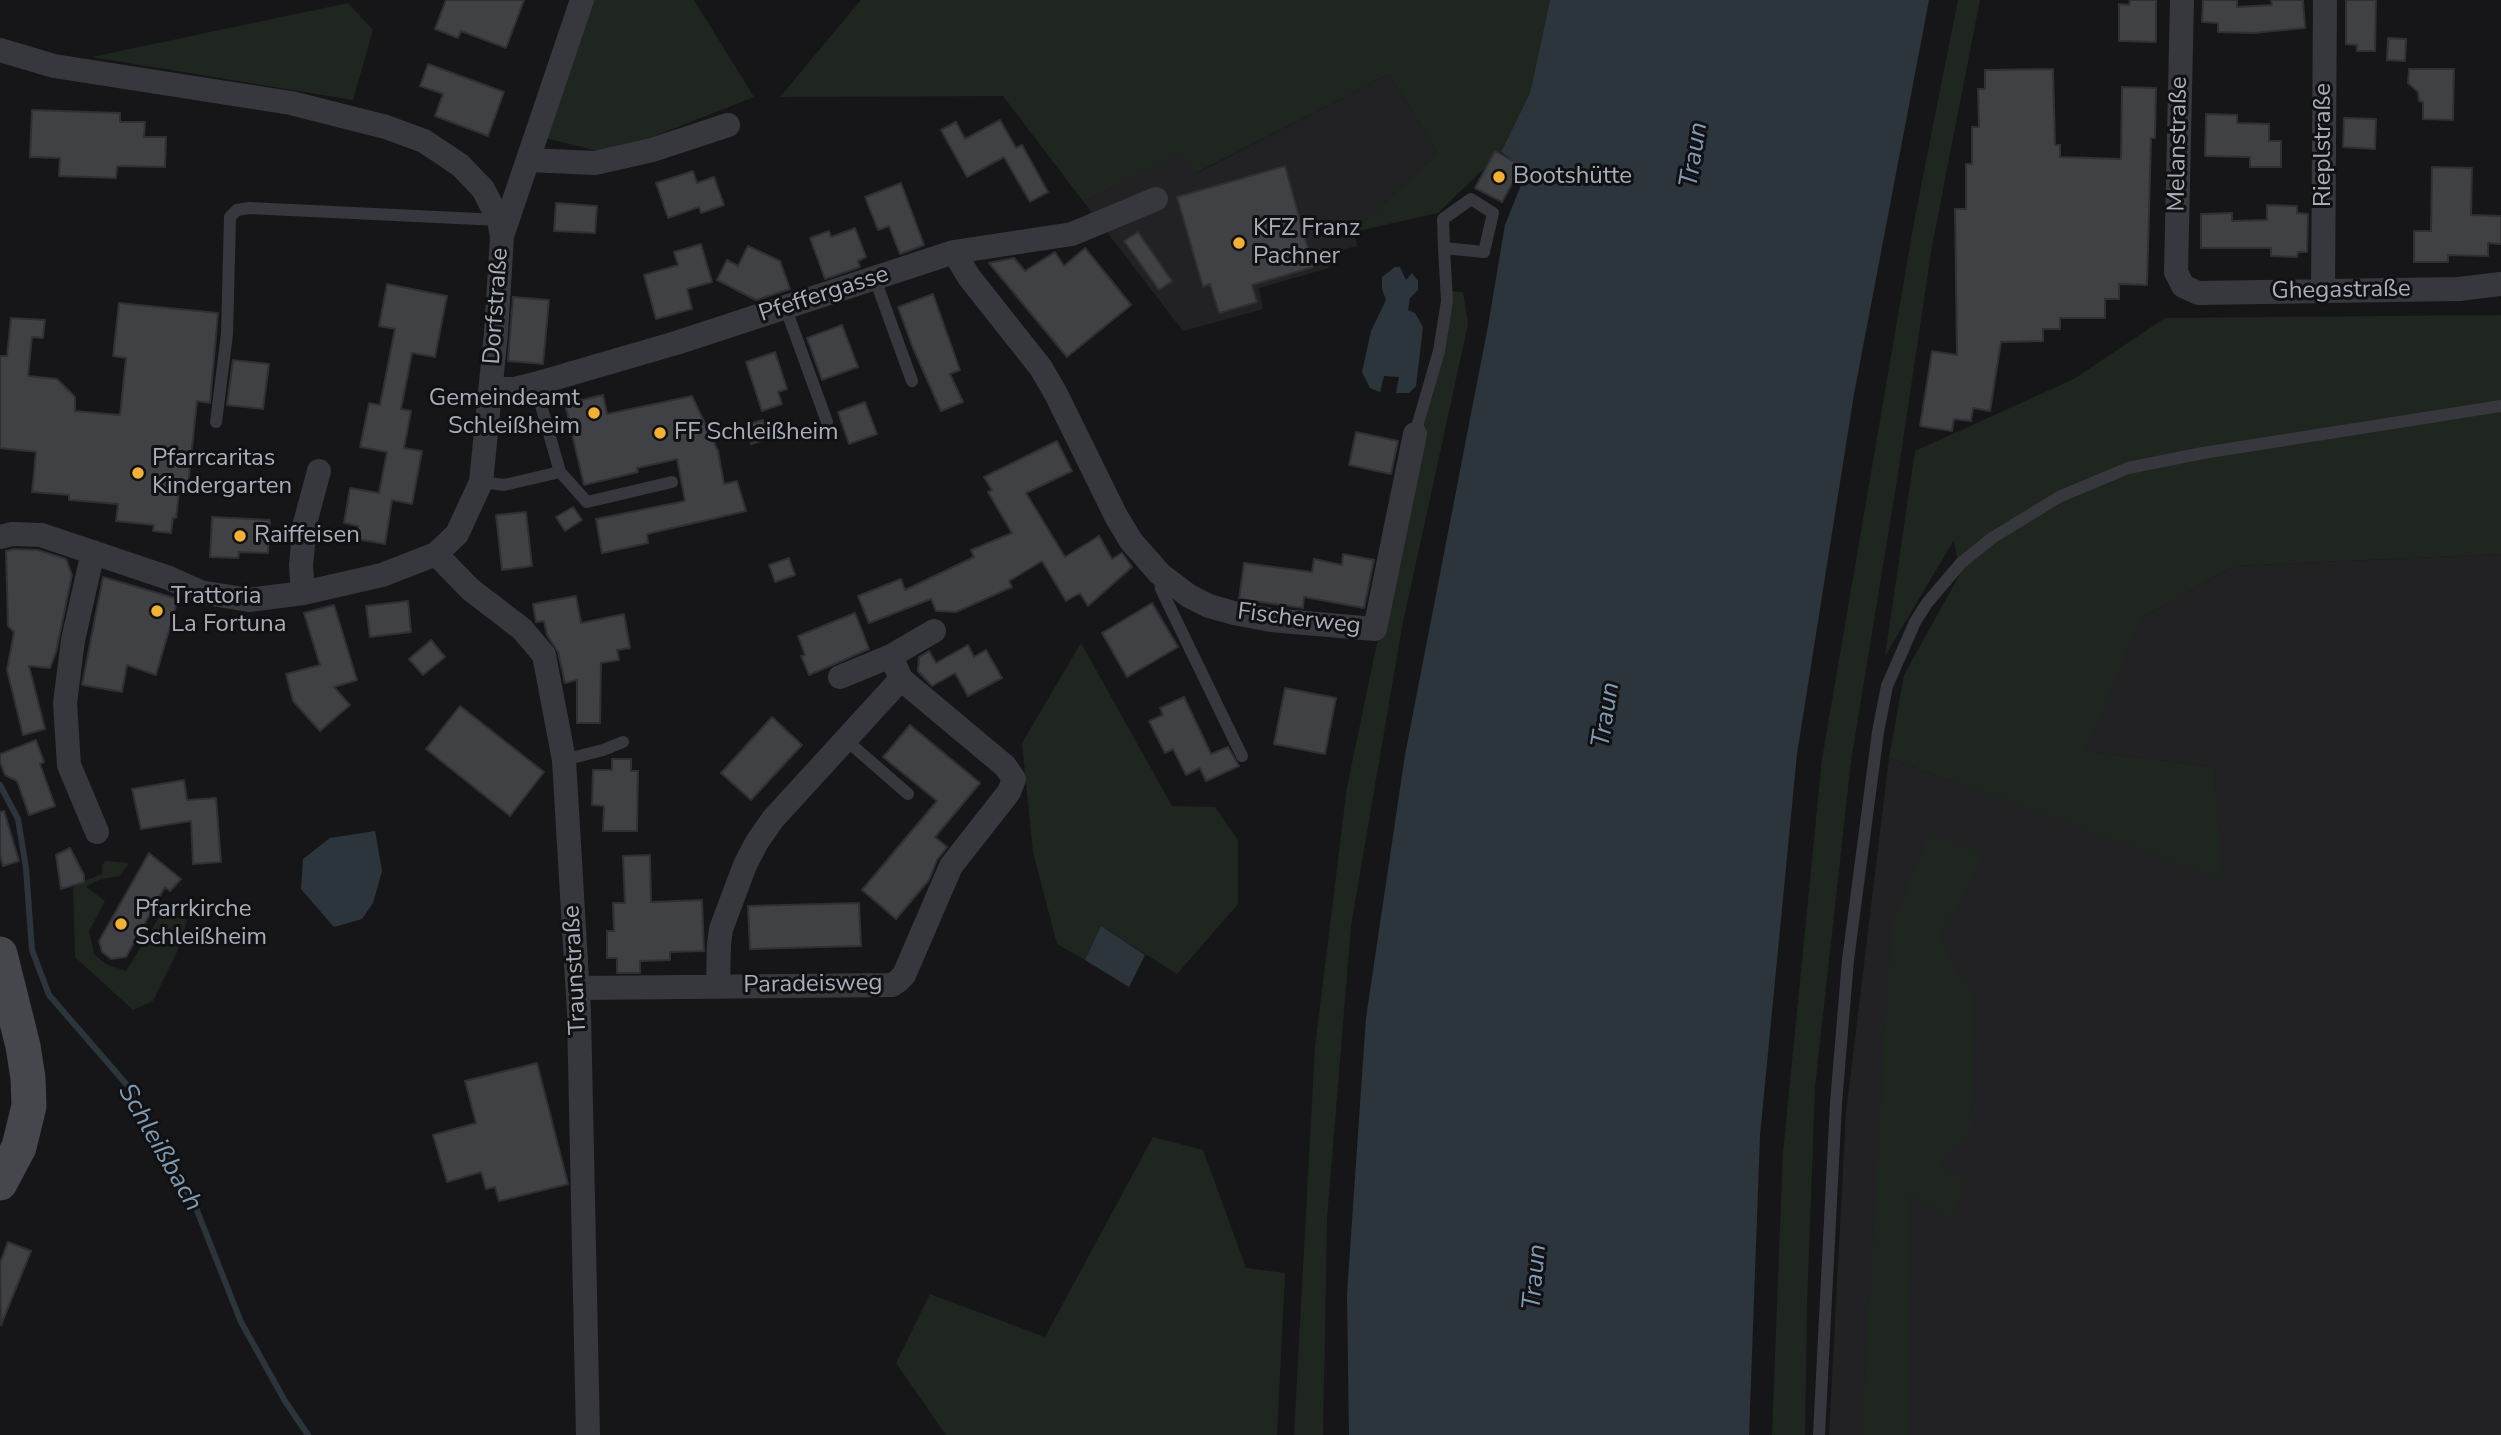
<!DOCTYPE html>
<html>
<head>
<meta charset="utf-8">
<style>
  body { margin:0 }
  canvas { display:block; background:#161618 }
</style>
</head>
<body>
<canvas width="2501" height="1435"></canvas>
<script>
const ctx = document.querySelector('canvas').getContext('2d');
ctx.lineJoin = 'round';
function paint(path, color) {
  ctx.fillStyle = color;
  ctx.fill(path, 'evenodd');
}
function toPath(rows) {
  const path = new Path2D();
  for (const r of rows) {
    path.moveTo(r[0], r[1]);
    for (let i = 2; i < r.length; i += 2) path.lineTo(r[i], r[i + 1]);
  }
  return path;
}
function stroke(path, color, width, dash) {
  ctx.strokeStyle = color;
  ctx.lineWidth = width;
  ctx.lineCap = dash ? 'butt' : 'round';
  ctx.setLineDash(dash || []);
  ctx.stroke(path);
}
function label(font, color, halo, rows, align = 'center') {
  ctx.font = font + ' "Nunito Sans",sans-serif';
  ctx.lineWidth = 6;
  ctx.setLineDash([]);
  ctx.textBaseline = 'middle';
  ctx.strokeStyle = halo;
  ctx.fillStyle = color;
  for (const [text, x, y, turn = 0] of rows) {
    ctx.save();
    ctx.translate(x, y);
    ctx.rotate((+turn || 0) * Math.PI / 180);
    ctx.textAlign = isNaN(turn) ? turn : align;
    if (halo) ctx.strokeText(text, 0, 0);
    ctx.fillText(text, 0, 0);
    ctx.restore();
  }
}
const built = toPath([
  [1389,74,1438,153,1353,232,1358,246,1325,253,1329,268,1259,288,1263,309,1183,331,1083,201,1182,152,1197,173],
  [2501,554,2501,1435,1829,1435,1846,1113,1889,758,2222,879,2214,767,2084,751,2141,618,2234,566]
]);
const green = toPath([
  [581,0,694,0,754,97,609,154,534,135],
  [861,0,1550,0,1530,93,1501,152,1438,213,1353,232,1438,153,1389,74,1196,173,1182,153,1083,201,1003,96,780,97],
  [1958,0,1980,0,1932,246,1898,474,1851,761,1815,1087,1807,1304,1805,1435,1772,1435,1783,1152,1822,759,1914,222],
  [348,3,373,30,353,100,92,57],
  [1451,291,1463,292,1468,324,1402,627,1351,926,1327,1219,1323,1435,1294,1435,1315,1047,1347,787,1418,447,1446,346],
  [2501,315,2501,554,2234,566,2141,618,2085,751,2214,767,2223,880,1889,758,1904,675,1960,574,1954,540,1885,656,1915,451,2074,379,2165,318],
  [1081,643,1172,806,1215,807,1238,840,1238,904,1177,974,1101,926,1085,960,1057,944,1033,852,1022,743],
  [1929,833,1984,855,1939,938,1974,1000,1970,1132,1938,1163,1965,1181,1952,1218,1909,1195,1908,1435,1862,1435,1891,928],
  [106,861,129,863,120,876,100,879,86,887,105,901,89,931,94,954,106,964,126,971,166,906,187,920,177,952,153,1001,133,1010,75,957,73,886,102,874,102,865],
  [1153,1137,1203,1150,1246,1268,1285,1273,1277,1435,946,1435,896,1363,930,1294,1045,1337]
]);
const water = toPath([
  [1550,0,1929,0,1854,394,1797,754,1760,1135,1749,1435,1349,1435,1347,1294,1366,1018,1405,755,1488,326,1505,225,1527,170,1501,152,1530,93],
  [1395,267,1400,267,1406,280,1412,273,1418,281,1418,290,1410,298,1408,310,1415,313,1423,327,1416,386,1409,393,1396,393,1399,377,1384,376,1380,392,1370,388,1362,372,1371,331,1386,300,1382,289,1382,277],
  [375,831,382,871,373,903,362,919,334,927,301,889,303,859,330,838],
  [1101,926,1145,955,1129,987,1085,960]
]);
const stream = toPath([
  [0,785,18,819,26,868,32,950,49,995,134,1093,196,1208,241,1322,285,1401,308,1435]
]);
const building = toPath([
  [446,0,524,0,506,48,461,31,458,38,435,29,446,0],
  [2130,0,2156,0,2156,42,2119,41,2119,4,2129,5,2130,0],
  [2203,0,2237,0,2237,7,2272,5,2271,0,2303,0,2305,28,2253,33,2218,32,2218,23,2202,22,2203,0],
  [2346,0,2376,0,2375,51,2357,51,2357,45,2346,44,2346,0],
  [2388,38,2406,39,2405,61,2387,60,2388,38],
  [428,64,504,92,488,136,435,116,443,94,420,86,428,64],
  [2053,69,2055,145,2060,145,2060,157,2121,159,2122,87,2156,88,2155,138,2151,138,2147,285,2119,284,2119,299,2105,299,2105,318,2060,318,2060,329,2043,329,2043,341,2001,342,1990,411,1973,408,1971,421,1954,419,1952,431,1920,426,1932,351,1957,355,1955,209,1966,209,1966,164,1972,164,1972,127,1979,127,1978,89,1985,89,1985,70,2053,69],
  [2409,69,2454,69,2453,120,2423,119,2423,102,2419,101,2418,92,2408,83,2409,69],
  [32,110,120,113,120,122,145,122,144,137,166,137,165,167,117,166,116,178,59,176,60,158,30,157,32,110],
  [2206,114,2237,115,2237,123,2269,124,2269,141,2281,141,2281,167,2250,167,2250,157,2205,156,2206,114],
  [2344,118,2376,119,2375,149,2343,147,2344,118],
  [1000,120,1016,148,1022,145,1048,192,1030,202,1004,157,967,177,941,130,956,122,965,139,1000,120],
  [1495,151,1522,166,1502,202,1475,188,1495,151],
  [1285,166,1313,267,1252,285,1257,302,1219,313,1210,284,1203,287,1177,197,1285,166],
  [2432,167,2472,168,2471,215,2501,216,2501,244,2488,243,2488,256,2448,255,2448,262,2414,262,2414,231,2431,231,2432,167],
  [693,171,697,183,714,177,724,205,701,213,699,207,668,218,656,183,693,171],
  [901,183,924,245,900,254,889,226,878,230,865,197,901,183],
  [556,203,597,206,595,233,554,231,556,203],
  [2267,205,2297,206,2297,213,2308,214,2307,252,2298,252,2297,257,2271,256,2271,248,2201,248,2201,214,2232,213,2232,221,2267,220,2267,205],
  [855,228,866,257,858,261,860,267,825,279,810,238,829,231,831,237,855,228],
  [1138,232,1172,281,1159,290,1124,241,1138,232],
  [701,244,712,282,687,289,692,309,656,319,644,275,678,265,674,252,701,244],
  [748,246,780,261,790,289,756,300,717,280,727,260,738,266,748,246],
  [1085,248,1131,305,1067,357,989,263,1014,258,1025,271,1055,252,1064,266,1085,248],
  [387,284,447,296,435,357,412,353,401,409,411,411,404,448,422,451,412,504,392,500,385,544,356,539,358,526,344,523,350,488,379,493,387,452,360,447,369,403,380,405,395,329,379,326,387,284],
  [933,294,960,370,950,374,963,402,941,411,913,348,898,307,933,294],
  [513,297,549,300,543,364,508,361,513,297],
  [119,303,218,313,210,403,197,401,188,485,180,484,176,518,173,518,171,533,153,531,154,525,116,521,118,504,69,500,69,495,32,492,36,452,0,448,0,356,7,356,11,318,45,320,43,338,32,337,28,376,57,379,75,397,75,411,120,415,126,358,113,356,119,303],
  [842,325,858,367,822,380,807,338,842,325],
  [775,352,787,389,778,392,782,404,762,411,746,362,775,352],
  [233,360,269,364,263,409,227,405,233,360],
  [603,395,607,414,692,396,718,451,724,484,737,481,746,511,647,534,648,543,602,553,596,519,685,501,677,459,637,468,638,472,584,485,565,404,603,395],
  [865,402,877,434,849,444,838,412,865,402],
  [763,420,768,439,751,444,746,425,763,420],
  [1356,432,1398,441,1391,474,1349,465,1356,432],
  [1057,441,1072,471,1026,493,1065,557,1099,536,1112,559,1122,553,1132,567,1088,606,1080,593,1066,601,1042,561,1009,581,1012,587,956,612,936,611,931,599,869,623,858,596,901,579,905,590,974,557,971,550,1012,533,988,492,992,490,984,477,1057,441],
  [573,507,582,520,565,531,556,517,573,507],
  [526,512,532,566,502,570,496,515,526,512],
  [212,517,270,520,268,553,239,552,238,558,210,557,212,517],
  [14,549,38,550,66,559,72,575,56,652,50,668,29,666,45,729,23,735,7,670,14,632,8,626,6,551,14,549],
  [1343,554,1374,560,1364,608,1304,597,1303,608,1239,599,1244,563,1312,572,1314,559,1342,565,1343,554],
  [789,558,795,575,775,582,769,565,789,558],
  [103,577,178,599,156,675,127,665,122,692,82,685,103,577],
  [576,596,581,623,624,614,630,648,617,650,619,660,601,663,600,723,577,723,577,680,565,683,558,652,547,635,544,621,536,622,533,604,576,596],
  [408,601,411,632,370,637,366,606,408,601],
  [1152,603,1178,647,1127,677,1102,633,1152,603],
  [334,605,357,680,334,687,350,705,320,731,293,701,286,674,320,665,304,613,334,605],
  [855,613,869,649,809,675,801,656,805,655,798,636,855,613],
  [431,640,445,657,423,675,409,659,431,640],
  [968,645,974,657,986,650,1002,678,968,696,955,673,932,686,918,671,919,657,929,651,936,663,968,645],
  [1285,688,1336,698,1325,754,1274,744,1285,688],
  [1184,697,1211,754,1228,747,1239,766,1206,781,1200,768,1186,775,1173,749,1165,753,1149,721,1163,715,1160,708,1184,697],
  [460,706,544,772,510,816,426,749,460,706],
  [772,717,802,745,751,800,721,773,772,717],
  [910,725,980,783,935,837,947,847,937,860,929,880,896,919,862,890,937,801,883,757,910,725],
  [36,740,44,762,40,764,55,806,29,815,17,781,5,775,0,762,0,754,36,740],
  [612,759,631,759,631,771,638,771,637,831,603,831,604,806,592,805,593,770,612,770,612,759],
  [184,780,187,800,216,798,221,862,193,864,191,821,141,829,132,789,184,780],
  [4,811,19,861,3,866,0,855,0,812,4,811],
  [70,848,84,875,84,882,61,889,56,855,70,848],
  [149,853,181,879,170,891,165,887,126,957,111,959,102,952,99,941,149,853],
  [650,855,651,902,702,900,704,951,670,952,670,960,640,961,640,973,617,973,617,958,607,958,607,931,614,931,613,903,625,903,623,856,650,855],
  [859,903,861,946,750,949,748,906,859,903],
  [537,1063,568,1184,499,1201,495,1187,486,1189,481,1172,447,1182,433,1135,476,1123,465,1081,537,1063],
  [8,1242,31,1251,1,1325,0,1263,8,1242]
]);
const service = toPath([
  [875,279,912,381],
  [786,309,827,422],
  [216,422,227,334,230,217,237,210,249,208,499,220],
  [1415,434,1439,351,1447,301,1444,248,1443,219,1471,199,1493,213,1484,252,1444,248],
  [560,472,587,502,672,482],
  [481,482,504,485,560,472,535,384],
  [1160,575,1161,589,1242,756],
  [846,740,908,794],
  [564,760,603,750,623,742],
  [1819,1435,1836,1103,1848,960,1878,732,1887,686,1915,622,1927,603,1961,563,1992,538,2059,497,2128,468,2203,453,2501,406]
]);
const minor = toPath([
  [2182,0,2176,272,2183,286,2198,293,2459,289,2501,284],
  [0,50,54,66,291,103,386,127,424,141,460,165,483,189,499,220,502,236,496,333,481,482,457,534,436,554,382,575,303,593,249,600,200,592,169,578,41,535,12,534,0,537],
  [529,160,595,163,652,150,728,125],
  [502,236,582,0],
  [954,252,969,277,1041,368,1056,394,1116,516,1131,541,1160,574,1189,596,1209,606,1234,613,1271,620,1375,629,1415,434],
  [2323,290,2325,0],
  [491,389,515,389,535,384,676,343,954,252,1072,234,1156,199],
  [93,552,73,640,65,703,69,765,97,832],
  [436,554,470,589,522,629,544,655,564,760,579,1013,588,1435],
  [303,593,301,565,305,523,319,471],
  [840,677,891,656],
  [718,986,719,944,721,929,745,865,757,842,773,819,901,679],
  [578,988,892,985,898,981,904,975,951,866,1009,792,1014,779,1005,766,901,679,891,656,934,631]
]);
const secondary = toPath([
  [0,954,23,1046,28,1078,29,1106,19,1147,0,1183]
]);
const markers = [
  [1499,177,7,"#f2b134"],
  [1239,243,7,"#f2b134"],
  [594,413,7,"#f2b134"],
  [660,433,7,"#f2b134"],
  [138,473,7,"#f2b134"],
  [240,536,7,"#f2b134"],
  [157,611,7,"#f2b134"],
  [121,924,7,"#f2b134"]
];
const streetNames = [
  ["Melanstraße",2179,144,-89],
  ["Rieplstraße",2324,145,-90],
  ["Ghegastraße",2341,291,-1],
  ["Pfeffergasse",824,295,-18],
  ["Dorfstraße",497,306,-86],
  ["Fischerweg",1299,620,7],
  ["Traunstraße",576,970,-93],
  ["Paradeisweg",813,985,-1]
];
const poiNames = [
  ["Bootshütte",1513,177],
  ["KFZ Franz",1253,229],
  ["Pachner",1253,257],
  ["Gemeindeamt",580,399,"right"],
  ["Schleißheim",580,427,"right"],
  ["FF Schleißheim",674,433],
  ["Pfarrcaritas",152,459],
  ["Kindergarten",152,487],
  ["Raiffeisen",254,536],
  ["Trattoria",171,597],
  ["La Fortuna",171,625],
  ["Pfarrkirche",135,910],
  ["Schleißheim",135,938]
];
const waterNames = [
  ["Traun",1695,155,-81],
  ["Traun",1607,715,-81],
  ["Schleißbach",159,1148,60],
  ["Traun",1536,1277,-85]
];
paint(built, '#222225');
paint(green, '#1e261f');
paint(water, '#2c353c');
stroke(stream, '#2c353c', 6);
paint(building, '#404145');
stroke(building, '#303034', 2);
stroke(service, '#37383d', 12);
stroke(minor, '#37383d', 24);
stroke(secondary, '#45474d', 35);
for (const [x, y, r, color] of markers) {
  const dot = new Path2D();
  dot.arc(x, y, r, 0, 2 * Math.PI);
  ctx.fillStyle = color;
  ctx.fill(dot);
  stroke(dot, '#111113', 2.5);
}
label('24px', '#a8adb8', '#111113', streetNames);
label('24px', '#a8adb8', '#111113', poiNames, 'left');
label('italic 26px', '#7f9bb3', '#111113', waterNames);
</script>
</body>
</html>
